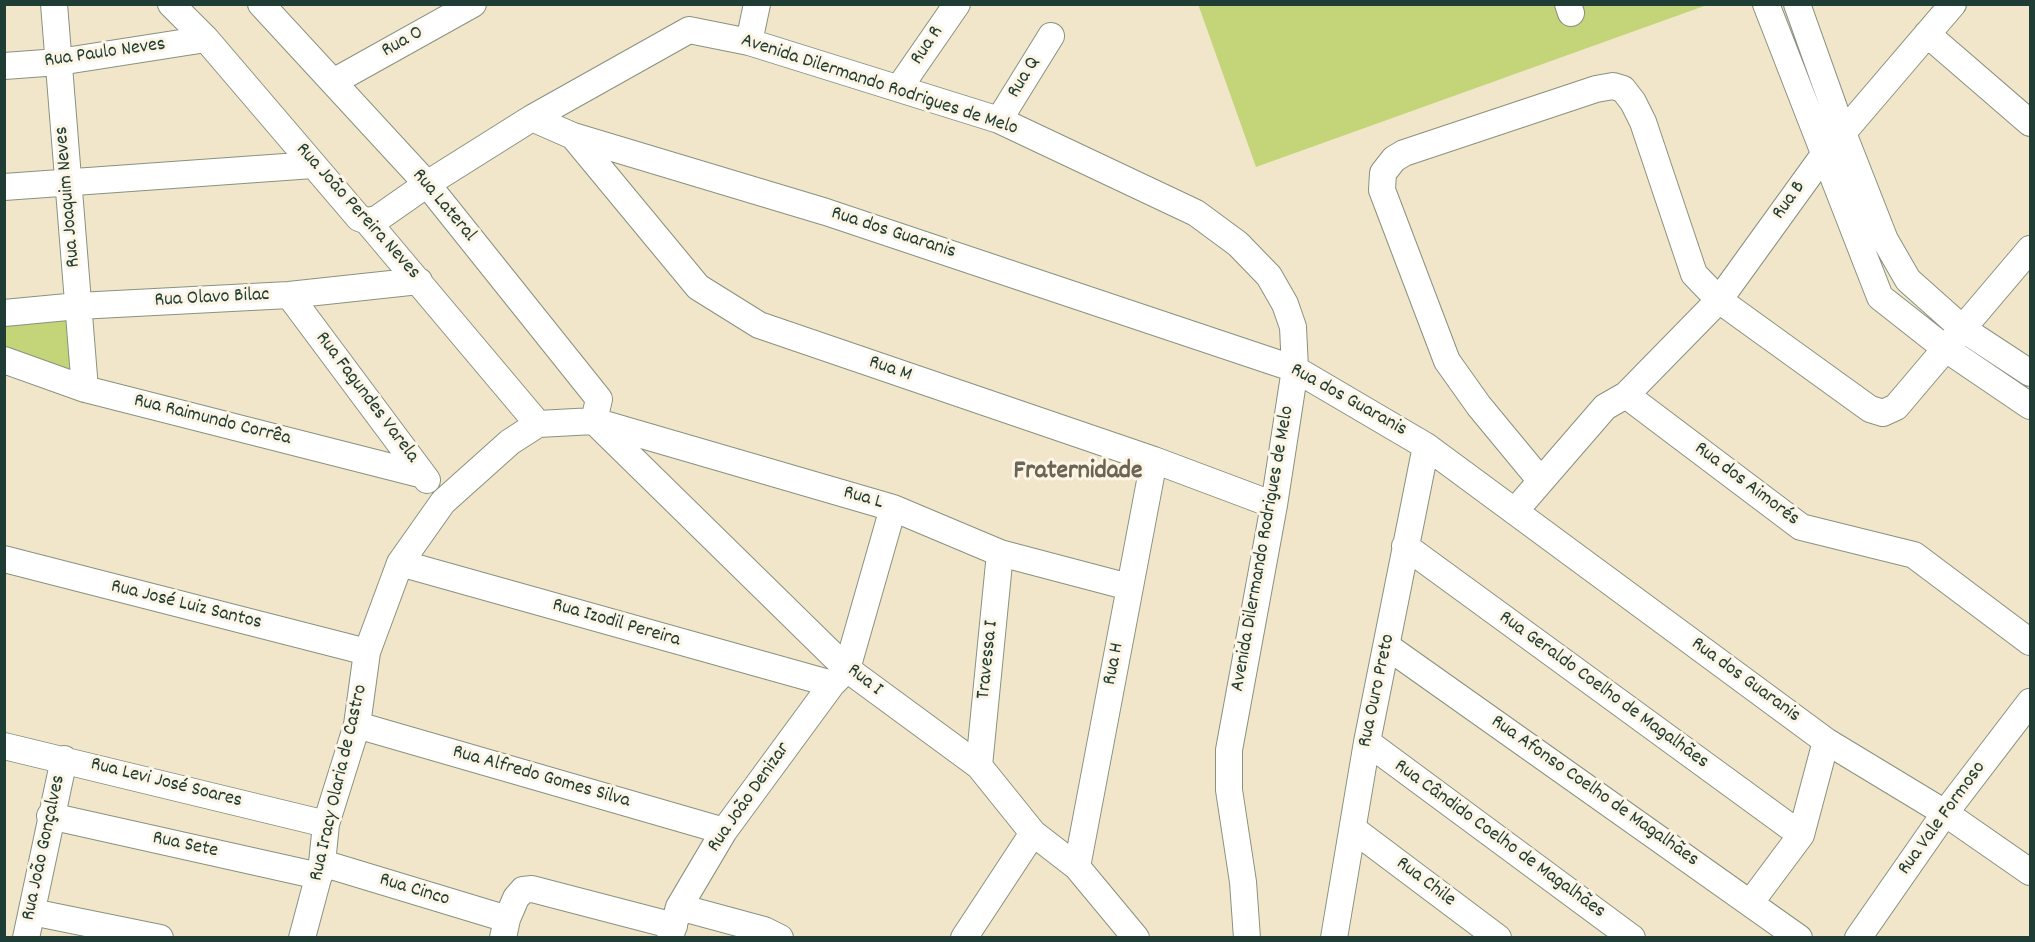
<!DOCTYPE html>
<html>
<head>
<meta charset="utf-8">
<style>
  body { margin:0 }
  #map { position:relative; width:2035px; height:942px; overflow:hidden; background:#f2e6ca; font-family:Dekko,sans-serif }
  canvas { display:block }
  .frame { position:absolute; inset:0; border:6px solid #1f3d34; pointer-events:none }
</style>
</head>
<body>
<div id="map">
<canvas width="2035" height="942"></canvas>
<div class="frame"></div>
</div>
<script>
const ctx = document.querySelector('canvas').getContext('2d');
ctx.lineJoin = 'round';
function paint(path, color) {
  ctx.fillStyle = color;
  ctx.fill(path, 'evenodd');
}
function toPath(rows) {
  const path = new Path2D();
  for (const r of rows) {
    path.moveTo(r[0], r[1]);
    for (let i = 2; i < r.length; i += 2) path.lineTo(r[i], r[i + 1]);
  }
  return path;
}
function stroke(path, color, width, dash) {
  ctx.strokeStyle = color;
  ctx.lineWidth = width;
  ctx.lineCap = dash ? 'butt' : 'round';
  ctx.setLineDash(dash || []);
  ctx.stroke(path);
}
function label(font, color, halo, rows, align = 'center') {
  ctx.font = font + ' Dekko,sans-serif';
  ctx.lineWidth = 6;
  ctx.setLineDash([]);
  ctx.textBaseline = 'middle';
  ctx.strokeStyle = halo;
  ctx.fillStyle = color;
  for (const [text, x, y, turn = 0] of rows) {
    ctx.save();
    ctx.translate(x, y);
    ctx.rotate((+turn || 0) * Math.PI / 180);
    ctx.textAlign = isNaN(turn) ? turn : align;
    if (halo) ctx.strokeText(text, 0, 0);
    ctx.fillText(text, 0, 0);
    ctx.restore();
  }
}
const green = toPath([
  [1198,4,1707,5,1256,167],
  [75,312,78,374,5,351,5,322]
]);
const minor = toPath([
  [54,4,85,389],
  [171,4,206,39,359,218,367,221,538,424],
  [261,4,427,184,599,399,594,421],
  [1568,4,1571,13],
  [1766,4,1880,297,1946,349,2030,406],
  [1797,4,1843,133,1885,240,1908,280,1963,329,2030,373],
  [1927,34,2030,123],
  [749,42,757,4],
  [4,66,59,62,206,39],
  [333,82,473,4],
  [899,88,957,4],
  [532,118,573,136,826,212,1295,369,1426,446,1826,741,1945,813,2030,872],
  [999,120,1051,36],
  [573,136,698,287,759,325,1154,460,1274,505],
  [4,187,313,165],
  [367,221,377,219,427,184,532,118,689,30,749,42,999,120,1196,213,1238,244,1269,276,1285,304,1293,327,1295,369,1274,505,1229,750,1229,790,1243,882,1247,938],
  [289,295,427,480],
  [4,313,78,306,289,295,419,281],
  [4,360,85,389,423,475],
  [1626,395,1801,527,1914,555,2030,642],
  [595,422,847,669,979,766,1033,833,1077,867,1136,938],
  [1541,481,1479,406,1447,361,1382,190,1383,173,1394,159,1404,153,1596,89,1613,86,1623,89,1633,102,1643,122,1694,274,1719,300,1870,409,1883,413,1896,407,2030,249],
  [1515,511,1605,407,1626,395,1719,300,1823,156,1953,4],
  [1405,546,1801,835],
  [4,559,367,652],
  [400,563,832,684],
  [1388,647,1799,938],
  [357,725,724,831],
  [1367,742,1632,938],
  [4,746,326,824],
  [979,766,1000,553],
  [50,816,319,876],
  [1353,829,1498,938],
  [322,863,507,919],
  [1077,867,1154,460],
  [1751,902,1801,835,1826,741],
  [679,907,764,930,780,938],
  [32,912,160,938],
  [26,938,64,759],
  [302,938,322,863,326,824,357,725,367,652,400,563,443,502,510,442,538,424,594,421,893,508,1000,553,1129,587],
  [503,938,507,919,516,898,523,890,532,889,674,926],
  [670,938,679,907,724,831,832,684,847,669,893,508],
  [964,938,1033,833],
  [1334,938,1367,742,1426,446],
  [1858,938,1945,813,2030,702]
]);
const streetNames = [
  ["Rua O",403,43,-29],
  ["Rua R",928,46,-56],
  ["Rua Paulo Neves",105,54,-8],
  ["Rua Q",1025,78,-59],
  ["Avenida Dilermando Rodrigues de Melo",879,86,18],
  ["Rua Joaquim Neves",69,197,-95],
  ["Rua B",1790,201,-54],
  ["Rua Lateral",443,206,50],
  ["Rua João Pereira Neves",357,212,48],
  ["Rua dos Guaranis",893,234,18],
  ["Rua Olavo Bilac",212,299,-3],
  ["Rua M",890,370,19],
  ["Rua Fagundes Varela",366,398,53],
  ["Rua dos Guaranis",1348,401,29],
  ["Rua Raimundo Corrêa",212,421,14],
  ["Rua dos Aimorés",1746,485,37],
  ["Rua L",863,499,16],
  ["Avenida Dilermando Rodrigues de Melo",1264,549,-80],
  ["Rua José Luiz Santos",186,606,14],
  ["Rua Izodil Pereira",616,624,16],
  ["Travessa I",989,660,-84],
  ["Rua H",1115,664,-79],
  ["Rua I",864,681,38],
  ["Rua dos Guaranis",1745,681,36],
  ["Rua Ouro Preto",1378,691,-78],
  ["Rua Geraldo Coelho de Magalhães",1603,691,36],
  ["Rua Alfredo Gomes Silva",541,778,16],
  ["Rua Iracy Olaria de Castro",340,783,-77],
  ["Rua Levi José Soares",166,784,14],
  ["Rua Afonso Coelho de Magalhães",1594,792,35],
  ["Rua João Denizar",750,798,-55],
  ["Rua Vale Formoso",1943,819,-54],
  ["Rua Cândido Coelho de Magalhães",1499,840,36],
  ["Rua Sete",185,846,12],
  ["Rua João Gonçalves",45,848,-78],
  ["Rua Chile",1425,883,37],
  ["Rua Cinco",414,891,17]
];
const districtNames = [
  ["Fraternidade",1078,473]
];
paint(green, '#c3d578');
stroke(minor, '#88927f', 28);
stroke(minor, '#fff', 26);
label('20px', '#1f3d34', '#fcf5e5', streetNames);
label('bold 26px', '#6a6554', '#fcf5e5', districtNames);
</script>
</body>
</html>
